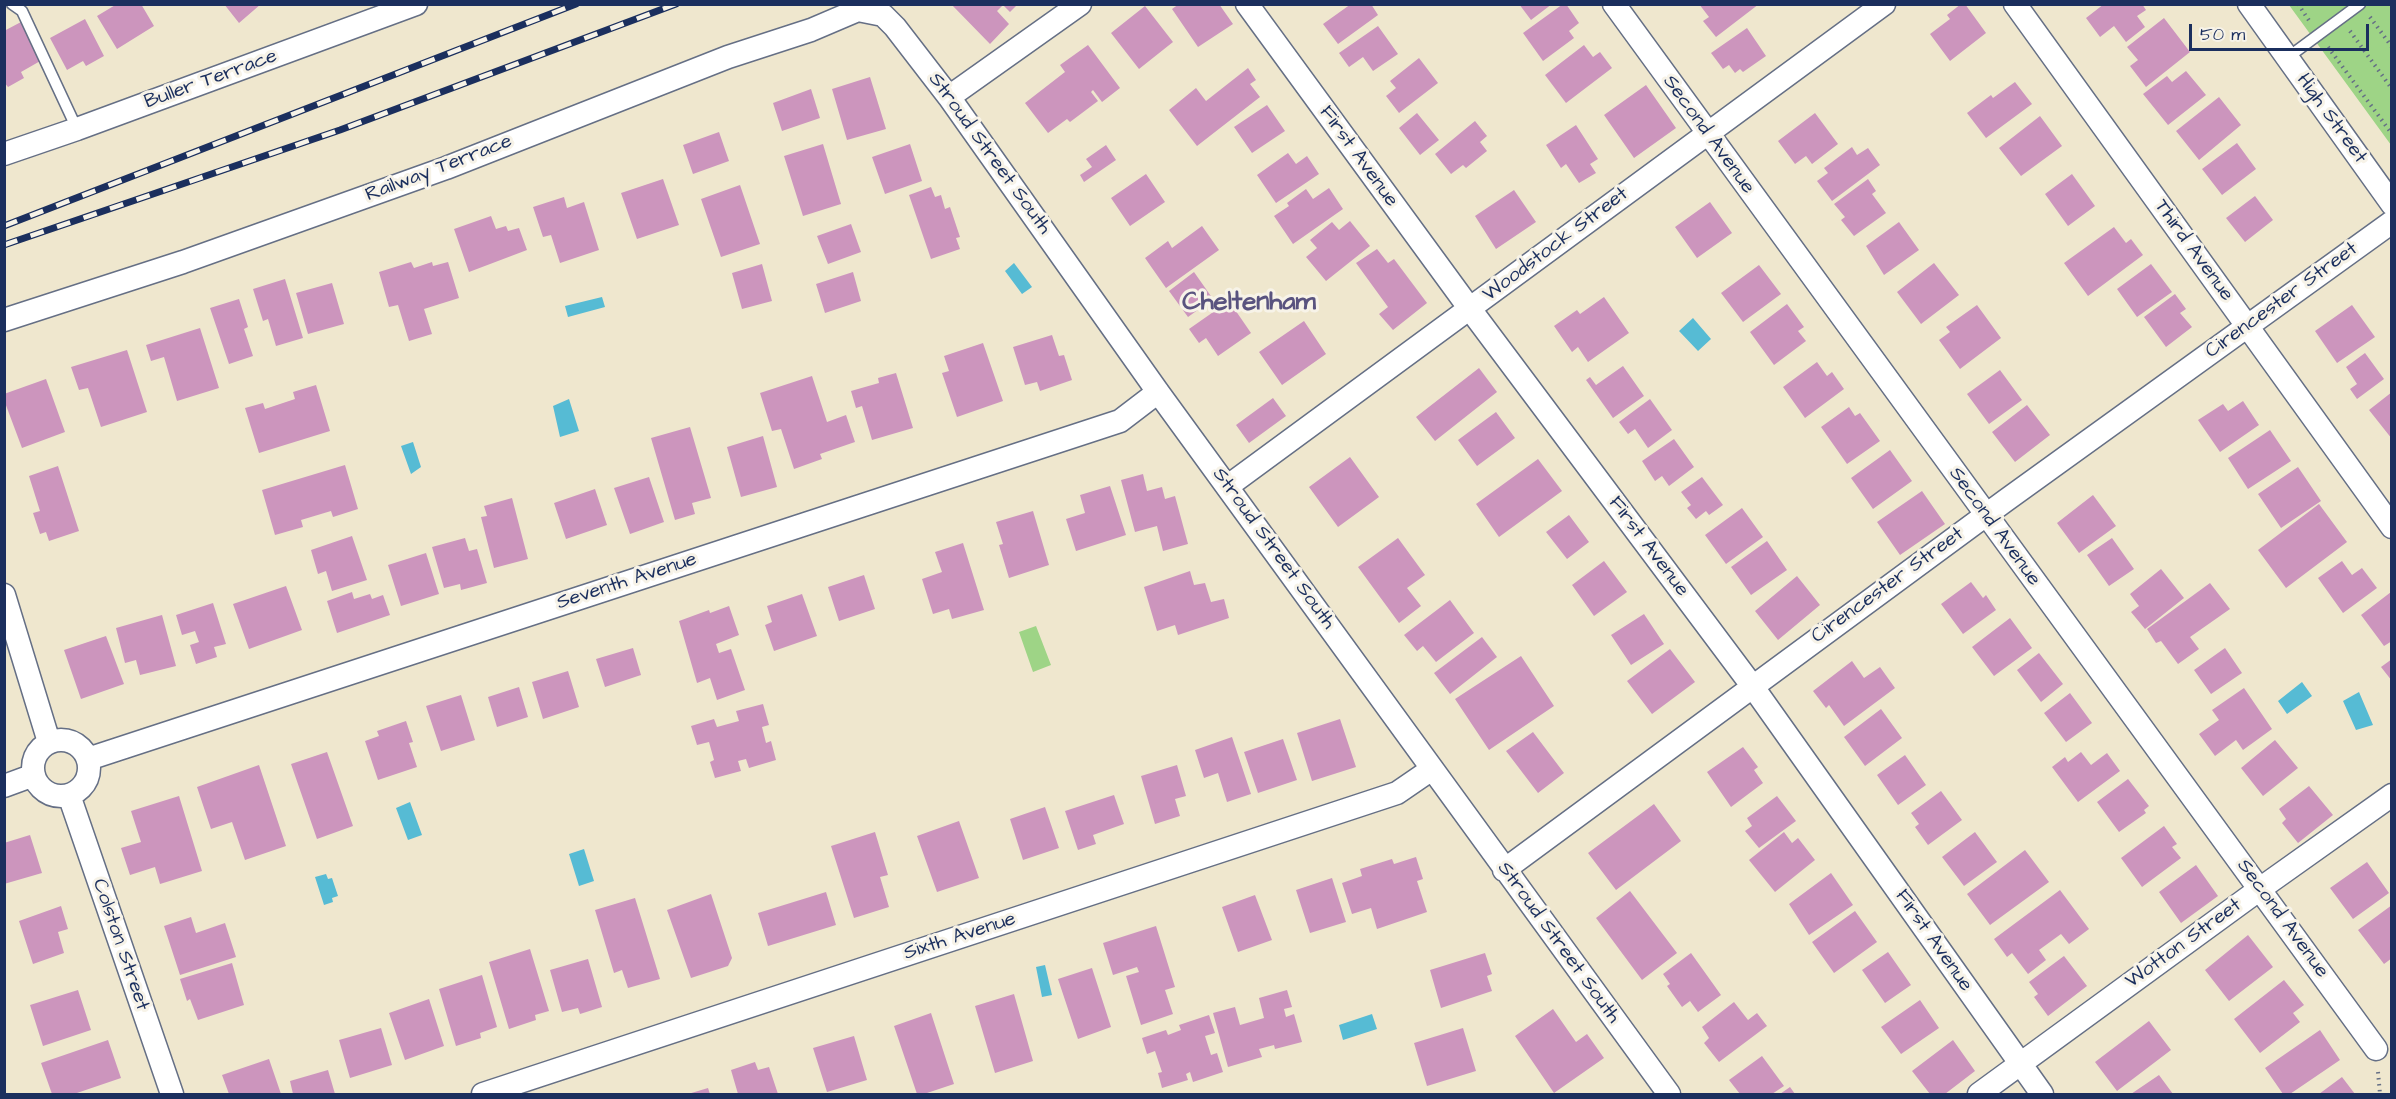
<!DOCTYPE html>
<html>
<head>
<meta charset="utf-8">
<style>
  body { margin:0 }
  #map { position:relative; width:2396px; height:1099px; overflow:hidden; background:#efe7ce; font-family:"Architects Daughter",sans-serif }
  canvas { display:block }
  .frame { position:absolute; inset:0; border:6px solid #1b2f5e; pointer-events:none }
  .scale { position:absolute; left:2189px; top:24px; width:180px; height:27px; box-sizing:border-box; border:3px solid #1b2f5e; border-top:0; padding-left:8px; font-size:18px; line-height:21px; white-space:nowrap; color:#1b2f5e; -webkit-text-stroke:4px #f7f3e8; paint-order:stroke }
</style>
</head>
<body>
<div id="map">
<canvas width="2396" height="1099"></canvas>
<div class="frame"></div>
<div class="scale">50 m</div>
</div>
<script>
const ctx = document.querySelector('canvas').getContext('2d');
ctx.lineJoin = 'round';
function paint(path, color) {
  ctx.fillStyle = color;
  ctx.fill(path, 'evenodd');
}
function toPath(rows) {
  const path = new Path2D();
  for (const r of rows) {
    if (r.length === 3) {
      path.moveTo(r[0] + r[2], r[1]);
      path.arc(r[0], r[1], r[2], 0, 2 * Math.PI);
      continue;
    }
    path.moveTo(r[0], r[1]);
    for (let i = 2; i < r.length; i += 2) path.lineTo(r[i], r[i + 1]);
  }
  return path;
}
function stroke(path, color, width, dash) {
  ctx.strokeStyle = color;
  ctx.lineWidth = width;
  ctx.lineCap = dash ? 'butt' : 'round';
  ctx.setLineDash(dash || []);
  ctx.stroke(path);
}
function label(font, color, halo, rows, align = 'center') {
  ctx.font = font + ' "Architects Daughter",sans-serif';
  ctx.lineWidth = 6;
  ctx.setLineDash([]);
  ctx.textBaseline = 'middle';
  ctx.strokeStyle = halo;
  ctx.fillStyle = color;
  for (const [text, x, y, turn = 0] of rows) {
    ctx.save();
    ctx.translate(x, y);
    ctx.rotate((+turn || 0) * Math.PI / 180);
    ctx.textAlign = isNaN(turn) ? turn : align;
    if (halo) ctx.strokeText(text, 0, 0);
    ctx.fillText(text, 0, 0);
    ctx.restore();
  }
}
const green = toPath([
  [2289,5,2391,5,2391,145,2367,112],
  [1036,626,1051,665,1033,672,1019,632]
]);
const water = toPath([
  [1014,263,1032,287,1022,294,1005,271],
  [602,297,605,307,568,317,565,306],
  [1693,318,1711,339,1698,351,1679,331],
  [569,399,579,431,560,437,553,406],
  [413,442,421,467,411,474,401,446],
  [2302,682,2312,696,2287,714,2278,701],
  [2359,692,2373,725,2356,730,2343,701],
  [410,802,422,835,408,840,396,808],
  [584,849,594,881,579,886,569,854],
  [326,874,328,879,332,878,338,896,332,898,333,902,324,905,315,877],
  [1045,965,1052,995,1042,997,1036,967],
  [1372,1014,1377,1029,1343,1040,1339,1025]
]);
const building = toPath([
  [117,4,141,4,154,26,117,49,97,16],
  [224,4,261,4,239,23],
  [951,4,1018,4,1010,12,1003,5,997,11,1009,24,990,44],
  [1179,4,1219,4,1233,24,1198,47,1172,9],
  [1351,4,1371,4,1378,15,1338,44,1323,24],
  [1519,4,1552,4,1531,20],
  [1563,4,1566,4,1579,23,1569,31,1574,38,1543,61,1523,33],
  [1699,4,1759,4,1716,37,1703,21,1709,17],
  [1961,4,1965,4,1986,33,1950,61,1930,34,1950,19,1947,15],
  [2104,4,2142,4,2146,10,2137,16,2145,27,2126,42,2114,26,2100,37,2086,18],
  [1145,6,1173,42,1139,69,1111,33],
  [2164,18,2190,52,2146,87,2130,66,2138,60,2127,47],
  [85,19,104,56,86,66,83,61,67,70,50,38],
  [21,22,42,60,21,72,24,78,8,87,4,82,4,31],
  [1378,26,1398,54,1373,71,1363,57,1349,67,1339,53],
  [1747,28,1766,56,1743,72,1740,69,1735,73,1729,65,1723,69,1711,53],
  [1088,45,1120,88,1102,102,1093,90,1091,92,1098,101,1070,122,1067,119,1048,133,1025,103,1065,72,1060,65],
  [1584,45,1593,57,1600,52,1612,68,1566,103,1545,75],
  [1419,58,1438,83,1399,113,1386,96,1396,88,1390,81],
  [1248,68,1256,80,1250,84,1260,97,1197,146,1169,110,1196,88,1206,101],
  [2186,71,2206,95,2168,125,2143,94,2167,76,2172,82],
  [870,77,886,129,847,140,832,89],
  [2015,82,2032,104,1986,138,1967,113,1991,95,1993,98],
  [1646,85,1676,128,1634,158,1604,115],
  [811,89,820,118,782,131,773,103],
  [2219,97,2241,125,2199,160,2176,131],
  [1267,105,1285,131,1252,153,1234,127],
  [1417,113,1439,140,1420,155,1399,128],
  [1815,113,1838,144,1812,164,1806,156,1795,164,1778,141],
  [2040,116,2062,146,2021,176,1999,148],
  [1475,121,1487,136,1480,142,1487,151,1466,168,1463,165,1451,174,1435,154],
  [1576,125,1598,159,1590,164,1596,173,1579,183,1566,164,1561,168,1546,145],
  [719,132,729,161,693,174,683,145],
  [2237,143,2256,169,2222,195,2202,169],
  [823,144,841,204,803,216,784,156],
  [910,144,922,181,885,194,872,157],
  [1106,145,1116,160,1084,182,1080,175,1092,167,1086,159],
  [1852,147,1857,155,1868,148,1880,165,1832,201,1817,181,1828,173,1824,168],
  [1288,153,1296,164,1307,156,1319,174,1276,203,1257,175],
  [1146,174,1165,202,1130,226,1111,198],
  [2072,174,2095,206,2068,226,2045,194],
  [663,179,679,225,637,239,621,193],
  [1868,179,1876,191,1872,194,1886,213,1854,236,1841,220,1845,217,1834,204],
  [740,185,760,244,721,257,701,199],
  [931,187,935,197,941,195,945,209,950,207,960,237,956,238,960,249,931,259,909,195],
  [1329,188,1343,209,1293,244,1274,216,1289,206,1287,203,1306,189,1313,199],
  [1514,190,1536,222,1496,249,1475,216],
  [2255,196,2273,220,2245,242,2226,218],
  [564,197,567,208,584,202,599,250,560,263,551,235,543,237,533,207],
  [1710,202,1732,233,1697,258,1675,227],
  [491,216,496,229,506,226,508,231,519,228,527,250,469,272,454,229],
  [1350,221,1370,246,1326,281,1306,257,1317,248,1310,240,1332,222,1339,230],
  [1899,222,1919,250,1884,275,1866,246],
  [851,224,861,252,828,264,817,236],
  [1202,226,1219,250,1166,288,1145,258,1168,241,1172,248],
  [2114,227,2126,243,2131,239,2143,255,2088,296,2064,263],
  [1377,249,1388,263,1394,259,1427,303,1393,330,1379,314,1388,307,1356,263],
  [411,262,414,268,432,262,433,266,448,262,459,298,424,309,432,334,409,341,398,305,389,307,379,272],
  [1934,263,1959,295,1921,324,1897,292],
  [762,264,772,301,742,309,732,273],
  [2151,264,2172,292,2137,317,2117,289],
  [1759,265,1781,294,1743,322,1721,293],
  [853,272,861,301,825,313,816,284],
  [1194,272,1213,299,1188,317,1169,291],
  [285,279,303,338,276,346,268,319,263,321,253,289],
  [332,283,344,324,308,334,296,293],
  [2175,294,2186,309,2180,313,2192,327,2166,347,2144,317],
  [1604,297,1629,333,1588,362,1578,347,1572,352,1554,326,1577,310,1580,314],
  [239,299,248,327,244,329,253,356,229,364,210,308],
  [1229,301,1251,333,1218,356,1206,338,1199,343,1189,329],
  [1787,304,1804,327,1798,331,1806,341,1774,365,1750,332],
  [1977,305,2001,338,1960,369,1939,340,1950,332,1946,327],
  [2352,305,2375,337,2337,363,2315,331],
  [1304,321,1326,354,1282,385,1259,352],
  [200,328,219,388,177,401,164,357,151,361,146,345],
  [1052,335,1059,356,1064,355,1072,380,1040,391,1037,382,1025,385,1013,347],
  [983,343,1003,401,957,417,942,373,949,371,944,356],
  [127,350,147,412,101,427,88,388,79,390,71,367],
  [2365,353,2384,379,2357,399,2350,389,2357,384,2346,367],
  [1817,362,1827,376,1832,372,1844,389,1805,418,1783,387],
  [1623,366,1644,396,1613,418,1586,380,1590,377,1596,385],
  [1479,368,1497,392,1435,441,1416,417],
  [2000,370,2022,400,1989,424,1967,394],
  [896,373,913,428,872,440,862,406,856,408,851,391,879,383,878,378],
  [812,376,827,422,846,415,855,442,820,454,822,459,794,469,781,429,772,431,760,393],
  [46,379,65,432,22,448,4,400,4,394],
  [316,385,330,431,259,453,245,408,263,403,265,409,295,399,293,392],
  [2392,392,2392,439,2369,410],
  [1273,398,1286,416,1249,443,1236,425],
  [1650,399,1672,430,1648,448,1635,429,1628,434,1619,422],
  [2243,401,2259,425,2220,452,2198,420,2223,404,2228,411],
  [2027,405,2050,435,2015,462,1992,432],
  [1849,407,1855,416,1860,413,1880,441,1847,464,1821,427],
  [1496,412,1515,438,1477,466,1458,440],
  [690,427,711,498,692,503,695,514,675,520,651,438],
  [2270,430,2291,461,2248,489,2228,458],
  [763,436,777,487,741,497,727,447],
  [1674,439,1694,467,1669,486,1662,476,1655,481,1642,461],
  [1890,450,1912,481,1873,509,1851,478],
  [1350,457,1379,497,1338,527,1309,487],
  [1538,459,1562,491,1499,537,1476,504],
  [345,465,358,509,333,517,331,511,301,520,303,527,275,535,262,490],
  [58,466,79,531,49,541,46,532,40,534,33,513,40,511,29,476],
  [2298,467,2321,501,2281,528,2258,494],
  [1143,474,1147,491,1162,487,1165,499,1175,496,1188,544,1163,551,1157,526,1135,532,1121,480],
  [649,477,664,522,630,534,614,488],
  [1702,477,1723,505,1709,515,1706,511,1696,519,1687,508,1691,505,1681,492],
  [1110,486,1126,535,1076,551,1066,519,1085,513,1080,495],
  [595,489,607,525,566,539,554,503],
  [1922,491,1945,524,1900,555,1877,522],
  [2093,495,2116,526,2079,553,2057,523],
  [512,498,528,559,494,568,481,517,487,516,484,506],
  [2319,504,2347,542,2286,588,2258,550],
  [1742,508,1763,537,1726,564,1705,535],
  [1033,511,1049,565,1009,578,999,545,1003,544,996,522],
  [1569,515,1589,542,1567,559,1546,532],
  [352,536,367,580,332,591,326,571,318,574,311,550],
  [465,538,469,551,477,549,487,583,461,590,460,584,444,588,432,547],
  [1398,538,1425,575,1407,588,1421,606,1399,623,1358,567],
  [2112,538,2134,569,2109,586,2087,555],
  [1767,541,1787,570,1751,595,1731,567],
  [963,543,984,610,952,619,949,609,933,614,922,579,942,572,935,552],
  [426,553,439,594,401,606,388,565],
  [1604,561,1627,592,1594,616,1572,585],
  [2342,561,2352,575,2362,568,2377,588,2343,613,2318,578],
  [2161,569,2184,598,2145,629,2131,612,2139,606,2130,594],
  [1190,571,1194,585,1205,583,1211,602,1224,599,1229,618,1178,635,1175,625,1157,631,1144,587],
  [864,575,875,609,839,621,828,587],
  [1797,576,1820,605,1778,640,1755,611],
  [1971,582,1983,598,1986,595,1996,610,1963,634,1941,604],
  [2210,583,2230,609,2190,637,2199,649,2178,664,2161,641,2156,643,2147,629],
  [286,586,302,630,249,649,233,604],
  [352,592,354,599,370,594,372,599,383,595,390,615,337,633,327,601],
  [2391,592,2392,641,2384,646,2361,615],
  [802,594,817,636,774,651,765,625,772,622,767,606],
  [1450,600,1474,633,1436,662,1423,646,1417,651,1404,635],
  [213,603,226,644,214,647,217,657,196,664,190,645,199,642,195,631,182,635,176,615],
  [729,606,739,635,716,644,719,653,731,649,745,690,717,700,710,678,697,683,679,621,709,610,710,613],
  [1644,614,1664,644,1631,665,1611,635],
  [162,615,176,666,140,675,136,660,125,663,116,628],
  [2010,618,2032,648,1994,676,1972,647],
  [106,636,124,684,81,699,64,650],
  [1482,637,1497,657,1450,694,1434,673],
  [633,648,641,675,605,687,596,659],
  [2225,648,2242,673,2211,694,2194,670],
  [1670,649,1695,682,1652,714,1627,681],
  [2039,653,2063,684,2041,702,2017,670],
  [1521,656,1554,706,1489,750,1455,699],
  [2392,659,2392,681,2381,667],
  [1852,661,1864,678,1880,667,1895,688,1844,726,1829,705,1826,708,1813,691],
  [568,671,579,707,543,719,532,682],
  [519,687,528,717,497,727,488,697],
  [2244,688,2272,729,2243,750,2236,740,2215,756,2199,734,2219,720,2212,710],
  [2070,693,2092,723,2066,742,2044,713],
  [461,695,475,740,441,751,426,706],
  [763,704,769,725,762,727,766,743,771,741,776,760,749,768,746,759,738,761,741,771,715,778,710,762,714,760,709,742,697,745,691,726,714,719,717,727,739,721,736,711],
  [1881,709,1902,738,1865,766,1844,737],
  [1340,719,1356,767,1312,781,1297,733],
  [406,721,413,742,409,743,417,767,378,780,365,741,379,736,377,731],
  [1533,732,1564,773,1538,793,1506,751],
  [1232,737,1251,794,1227,802,1218,773,1204,778,1195,750],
  [1283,739,1297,780,1258,793,1244,752],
  [2275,740,2298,768,2263,796,2241,768],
  [1743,747,1758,767,1754,770,1763,783,1731,807,1707,772],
  [327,752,353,826,317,839,291,764],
  [2081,752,2091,765,2107,753,2120,771,2078,802,2052,767,2065,757,2068,762],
  [1905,755,1926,785,1898,805,1877,775],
  [259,765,286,846,245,860,232,822,211,829,197,787],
  [1177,765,1186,796,1175,799,1180,816,1155,824,1141,776],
  [2128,779,2149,806,2144,810,2146,813,2119,832,2097,802],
  [2309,786,2333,815,2298,843,2282,823,2286,819,2279,809],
  [1941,791,1962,820,1928,845,1915,827,1919,824,1911,813],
  [1114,795,1124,824,1093,835,1096,844,1078,850,1065,811],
  [179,796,202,871,160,884,155,867,130,875,121,848,141,842,131,811],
  [1777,796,1796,821,1759,848,1745,831,1752,826,1747,818],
  [1654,804,1681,841,1616,890,1588,853],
  [1045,807,1059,848,1023,860,1010,819],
  [959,821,979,878,937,892,917,836],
  [2164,826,2177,844,2172,847,2181,858,2142,887,2121,858],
  [875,832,888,875,880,877,889,907,854,918,831,846],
  [1784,832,1792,843,1798,838,1815,860,1775,892,1749,860],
  [1975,832,1997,862,1964,886,1942,857],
  [30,835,42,873,4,884,4,843],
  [2025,850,2049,882,1990,925,1967,894],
  [1416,857,1423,879,1417,881,1427,912,1377,929,1371,908,1352,914,1342,883,1362,876,1360,869,1392,859,1394,864],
  [2367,862,2389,893,2353,919,2330,888],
  [2196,865,2218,896,2181,923,2159,892],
  [1831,873,1853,905,1809,935,1789,904],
  [1332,878,1346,922,1310,933,1296,890],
  [2060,890,2089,929,2069,944,2061,934,2039,950,2046,960,2028,974,2012,953,2007,957,1994,939],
  [1630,891,1677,953,1642,980,1596,918],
  [826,892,836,925,768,946,758,913],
  [711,894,732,958,728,966,691,978,667,910],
  [1255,895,1272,940,1238,952,1222,907],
  [635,898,660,979,628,988,622,970,614,973,595,910],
  [2392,905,2392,958,2384,964,2358,930],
  [61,906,68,929,58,932,64,953,33,964,19,921],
  [1855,911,1877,942,1834,973,1812,942],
  [191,917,196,933,225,923,236,957,180,975,164,926],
  [1156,926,1175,987,1165,990,1173,1014,1141,1025,1126,976,1139,972,1137,967,1113,975,1103,943],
  [2248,935,2273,967,2229,1001,2205,970],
  [530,949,549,1011,535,1015,536,1020,509,1029,489,962],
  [1888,952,1911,985,1885,1003,1862,970],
  [1485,953,1492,974,1487,976,1492,991,1441,1008,1430,970],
  [1691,953,1721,995,1698,1012,1690,1001,1682,1007,1667,986,1670,984,1663,974],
  [2064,956,2087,986,2048,1016,2034,997,2038,994,2029,982],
  [588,959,602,1007,580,1014,578,1008,562,1012,550,970],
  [232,963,244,1005,198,1020,190,999,187,1001,180,979],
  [1092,968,1111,1027,1078,1039,1058,979],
  [482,975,497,1027,480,1033,481,1038,456,1046,439,989],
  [2284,980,2304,1005,2293,1013,2300,1022,2260,1053,2234,1019],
  [78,990,91,1030,43,1046,30,1005],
  [1287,990,1292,1007,1284,1009,1286,1017,1294,1014,1302,1042,1275,1049,1274,1045,1259,1049,1262,1057,1228,1067,1213,1013,1235,1007,1240,1025,1264,1018,1259,998],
  [1014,994,1033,1061,995,1073,975,1006],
  [429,999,444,1046,405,1060,389,1013],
  [1920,1000,1939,1028,1901,1054,1881,1027],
  [1734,1002,1748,1020,1757,1013,1767,1026,1719,1062,1704,1043,1709,1038,1702,1027],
  [1553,1009,1576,1042,1587,1034,1604,1058,1554,1093,1515,1036],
  [931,1013,954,1084,924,1094,917,1094,894,1026],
  [1209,1015,1215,1033,1205,1036,1211,1055,1217,1053,1223,1072,1193,1082,1190,1072,1186,1074,1188,1080,1162,1088,1158,1073,1162,1072,1155,1051,1147,1054,1142,1038,1166,1030,1168,1035,1181,1030,1179,1025],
  [2149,1021,2171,1050,2117,1091,2095,1062],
  [381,1028,392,1065,350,1078,339,1040],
  [1463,1028,1476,1071,1427,1086,1414,1043],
  [2320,1030,2340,1060,2290,1094,2283,1094,2265,1068],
  [854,1036,867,1080,827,1092,813,1048],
  [108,1040,121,1078,74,1094,52,1094,41,1063],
  [1953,1040,1975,1071,1945,1094,1930,1094,1912,1071],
  [1762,1056,1784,1086,1772,1094,1740,1094,1729,1080],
  [269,1059,281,1094,229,1094,222,1075],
  [755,1062,758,1070,769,1067,778,1094,738,1094,731,1070],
  [328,1070,335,1094,293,1094,290,1081],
  [2159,1075,2173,1094,2131,1094],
  [2342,1077,2355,1094,2319,1094],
  [1790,1087,1795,1094,1780,1094],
  [708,1088,710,1094,688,1094]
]);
const path = toPath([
  [2298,4,2310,22],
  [2370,17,2392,47],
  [2350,31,2392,89],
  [2328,47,2392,134],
  [2378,1072,2380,1094]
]);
const service = toPath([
  [12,4,22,11,77,129],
  [2287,58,2360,4]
]);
const minor = toPath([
  [1247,4,1470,309,1753,687,2042,1094],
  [1614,4,2376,1049],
  [2015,4,2392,527],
  [2249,4,2392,204],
  [949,97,1080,4],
  [4,154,77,129,416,4],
  [4,320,183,262,446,168,728,57,811,30,858,10,883,15,895,27,949,97,1158,392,1669,1094],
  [1228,486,1884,4],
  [4,595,49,742],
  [61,768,28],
  [88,759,1120,421,1158,392],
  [4,786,34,775],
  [69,795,172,1094],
  [1504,870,2005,501,2392,222],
  [483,1094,1397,793,1432,769],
  [1979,1094,2271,881,2392,795]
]);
const rail = toPath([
  [4,226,576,4],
  [4,245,340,130,676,4]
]);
const streetNames = [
  ["Buller Terrace",211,80,-20],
  ["High Street",2331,119,54],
  ["Second Avenue",1708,135,54],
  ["Stroud Street South",989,154,54],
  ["First Avenue",1358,157,54],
  ["Railway Terrace",439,169,-21],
  ["Woodstock Street",1556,245,-37],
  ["Third Avenue",2193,251,54],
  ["Cirencester Street",2282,301,-36],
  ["Second Avenue",1994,527,54],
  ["First Avenue",1648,547,53],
  ["Stroud Street South",1273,549,54],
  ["Seventh Avenue",627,582,-18],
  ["Cirencester Street",1888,586,-36],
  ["Second Avenue",2282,919,54],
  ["Sixth Avenue",960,937,-18],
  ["First Avenue",1933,941,55],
  ["Stroud Street South",1558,943,54],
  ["Wotton Street",2184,944,-36],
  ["Colston Street",120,945,71]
];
const districtNames = [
  ["Cheltenham",1249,304]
];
paint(green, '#9ed486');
paint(water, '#56bbd4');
paint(building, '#cc95bd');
stroke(service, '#656f85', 13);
stroke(minor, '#656f85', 25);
stroke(path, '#656f85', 4, [1.5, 4.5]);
stroke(service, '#fff', 10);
stroke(minor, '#fff', 22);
stroke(rail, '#1b2f5e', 7);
stroke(rail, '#f7f3e8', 4.5, [14]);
label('20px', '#1b2f5e', '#f7f3e8', streetNames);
label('bold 26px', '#59537f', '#f7f3e8', districtNames);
</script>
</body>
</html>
